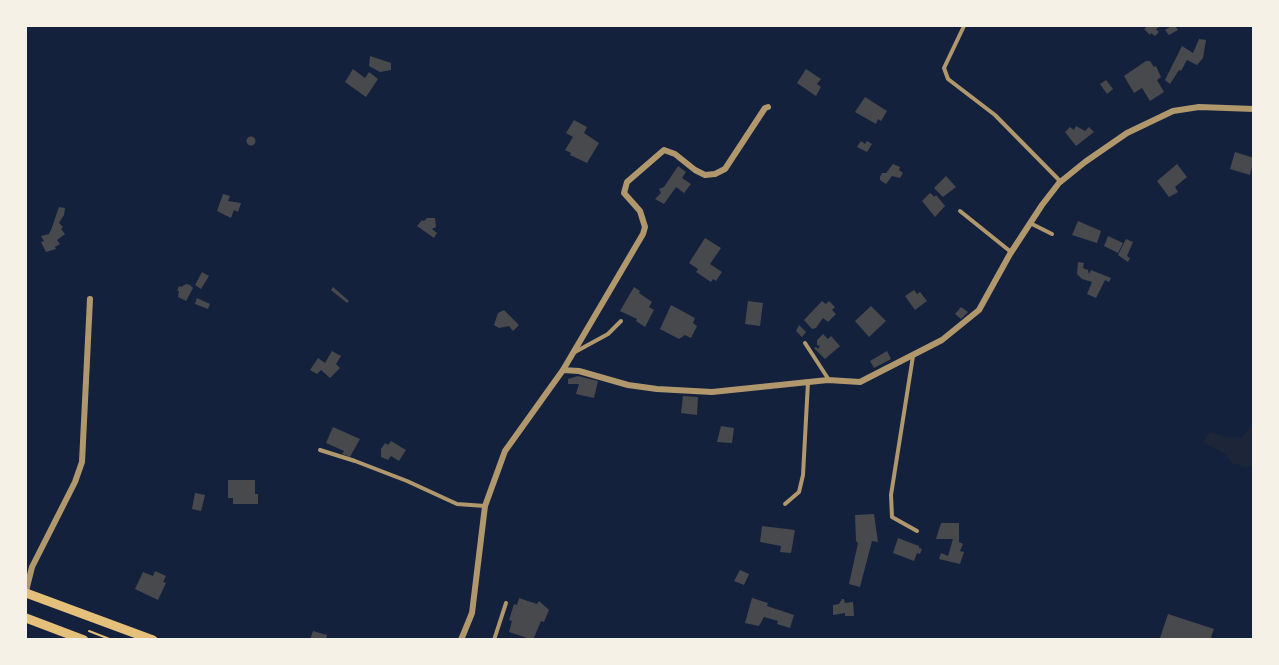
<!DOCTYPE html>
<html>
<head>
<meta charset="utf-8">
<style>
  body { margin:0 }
  #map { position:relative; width:1279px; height:665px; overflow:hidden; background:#14213d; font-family:Lato,sans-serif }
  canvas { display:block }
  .frame { position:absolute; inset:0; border:27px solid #f6f1e7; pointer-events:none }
</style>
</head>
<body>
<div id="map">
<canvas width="1279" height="665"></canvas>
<div class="frame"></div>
</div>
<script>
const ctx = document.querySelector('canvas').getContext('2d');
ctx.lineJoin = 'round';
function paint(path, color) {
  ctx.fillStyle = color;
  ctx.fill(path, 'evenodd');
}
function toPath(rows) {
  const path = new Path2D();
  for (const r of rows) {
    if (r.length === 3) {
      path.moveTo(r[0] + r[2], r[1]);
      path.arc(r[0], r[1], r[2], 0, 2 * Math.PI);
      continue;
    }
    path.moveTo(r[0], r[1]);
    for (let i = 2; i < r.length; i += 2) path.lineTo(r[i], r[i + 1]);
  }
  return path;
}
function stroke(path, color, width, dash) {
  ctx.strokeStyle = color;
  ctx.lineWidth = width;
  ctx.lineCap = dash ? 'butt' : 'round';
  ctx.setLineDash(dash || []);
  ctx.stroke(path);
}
const green = toPath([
  [1253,422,1253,465,1246,467,1232,463,1225,454,1203,442,1210,432,1227,437,1242,438]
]);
const building = toPath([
  [1148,26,1159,27,1156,29,1159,32,1155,36,1151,33,1150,35,1144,29],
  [1171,26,1175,26,1178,30,1169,35,1165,30],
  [1199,39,1206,40,1203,58,1197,65,1187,60,1181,71,1179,70,1170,84,1165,80,1182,46,1193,53],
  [370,56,391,63,391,70,380,72,369,66],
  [1146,61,1150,61,1154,67,1156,66,1161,77,1157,80,1164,92,1150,101,1142,88,1134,93,1124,76],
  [353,69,365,78,369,72,378,79,366,97,345,82],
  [806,69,821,79,817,84,821,87,816,96,797,83],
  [1106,80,1113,89,1107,94,1100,84],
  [865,97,887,111,881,121,878,119,876,124,855,112],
  [574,120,587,127,584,133,599,143,587,163,570,155,571,153,565,150,573,137,566,133],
  [1076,126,1085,131,1089,127,1094,132,1076,146,1065,132,1070,127,1074,130],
  [251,141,4.5],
  [861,141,865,144,867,141,872,144,867,152,857,147],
  [1235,152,1254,158,1250,175,1230,169],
  [893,164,900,167,899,170,903,173,900,178,892,176,886,184,880,180,880,177,882,173,886,173],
  [1177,164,1187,177,1175,187,1178,192,1169,197,1157,181],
  [678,166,686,172,682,178,691,184,684,193,676,187,664,204,655,199,661,193,659,189,664,187],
  [946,176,956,187,943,197,934,188],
  [930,193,935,197,936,195,945,206,935,217,922,201],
  [223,194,230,196,228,201,241,203,238,212,234,210,231,218,217,211],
  [59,207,65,208,64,215,59,223,63,227,61,229,65,234,57,240,60,244,55,247,56,249,46,252,41,242,44,241,41,236,49,234,51,230],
  [427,218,435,218,436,227,432,229,437,233,434,238,417,226,422,220,424,221],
  [1078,221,1101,231,1097,243,1072,235],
  [1108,236,1123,243,1118,253,1104,246],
  [705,238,721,248,710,264,722,272,716,281,713,279,711,282,696,272,698,269,689,263],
  [1126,239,1133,242,1127,256,1130,258,1128,262,1118,255],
  [1078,262,1084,263,1083,268,1088,270,1089,274,1091,270,1111,278,1109,282,1105,280,1096,298,1087,294,1092,282,1082,279,1077,274],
  [202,272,209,276,201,289,195,285],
  [186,284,190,285,193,288,186,301,178,297,179,291,177,291,179,286,181,287],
  [333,287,349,301,347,303,331,290],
  [634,287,640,291,639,293,652,302,649,307,654,310,645,327,636,321,637,319,620,311],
  [914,290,917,294,920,292,927,301,915,310,905,296],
  [197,298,210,304,208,309,195,304],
  [748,301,763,303,760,326,745,324],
  [822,301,826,304,829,301,835,307,832,310,836,314,828,322,823,318,816,328,812,329,804,320],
  [671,305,695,318,693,323,697,326,691,338,685,335,679,339,660,329],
  [871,306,886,321,869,337,855,321],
  [961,307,968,312,961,319,955,314],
  [504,310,519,325,513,331,509,326,499,328,494,325,498,313],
  [799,325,806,332,802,337,796,331],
  [823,334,828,339,831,336,840,346,825,359,814,348,816,347,818,349,820,346,817,345,817,340],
  [332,351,341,356,336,364,340,368,330,378,321,370,317,374,310,370,318,358,325,363],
  [887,351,891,359,874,368,870,361],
  [578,376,598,381,594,398,576,394,579,384,568,384,568,379],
  [683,396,698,397,697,415,681,413],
  [721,426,734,428,732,443,717,442],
  [333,427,360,439,350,457,342,454,344,451,326,443],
  [391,441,406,450,399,461,391,456,388,460,381,457,381,449,385,443,388,445],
  [228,480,255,480,255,494,258,494,258,504,233,504,233,498,228,498],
  [195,493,205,495,201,511,192,509],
  [874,514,878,542,872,541,860,587,849,584,858,543,856,541,855,515],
  [941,523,959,523,959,542,963,544,960,551,964,552,960,564,939,559,941,553,948,556,953,539,936,539],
  [762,526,795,530,791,553,780,552,781,546,760,542],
  [898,538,919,546,919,548,922,549,920,554,917,553,914,561,893,553],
  [740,570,749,574,744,585,734,581],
  [155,571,166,576,163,582,166,583,158,600,135,589,143,572,153,576],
  [519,598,537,604,539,601,549,610,544,622,541,621,533,640,509,632,512,621,509,620,514,604,517,605],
  [752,598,768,603,767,606,794,615,790,628,777,624,778,621,764,617,759,626,745,623],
  [842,599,844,599,845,603,853,602,854,616,845,616,845,613,833,615,833,605,839,604],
  [1168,614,1214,629,1211,637,1216,640,1160,638],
  [313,631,327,635,326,640,310,640]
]);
const path = toPath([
  [89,631,112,640]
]);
const service = toPath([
  [964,26,944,68,948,79,995,115,1061,182],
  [960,211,1011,252],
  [1030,223,1052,234],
  [805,343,829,380],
  [575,352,608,334,621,321],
  [913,356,891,495,892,517,917,531],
  [320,450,355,461,407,481,457,504,485,506],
  [785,504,799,492,803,475,808,382],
  [494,640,506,603]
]);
const minor = toPath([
  [563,370,579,371,628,385,657,389,712,392,828,380,860,382,942,340,979,310,1010,254,1042,205,1059,183,1085,162,1127,133,1173,111,1199,107,1254,109],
  [26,591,32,567,75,482,82,462,90,299],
  [461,640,472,613,485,506,505,451,563,370,643,234,645,227,640,211,624,193,627,182,664,150,675,154,695,170,705,175,715,174,725,169,765,108,768,107]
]);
const secondary = toPath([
  [26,593,153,640],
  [26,618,84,640]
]);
paint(green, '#1d2539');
paint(building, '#48494c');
stroke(path, '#e5c07b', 2);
stroke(service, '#b1986c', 4);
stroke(minor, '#b1986c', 6);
stroke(secondary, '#e5c07b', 9);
</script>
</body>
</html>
